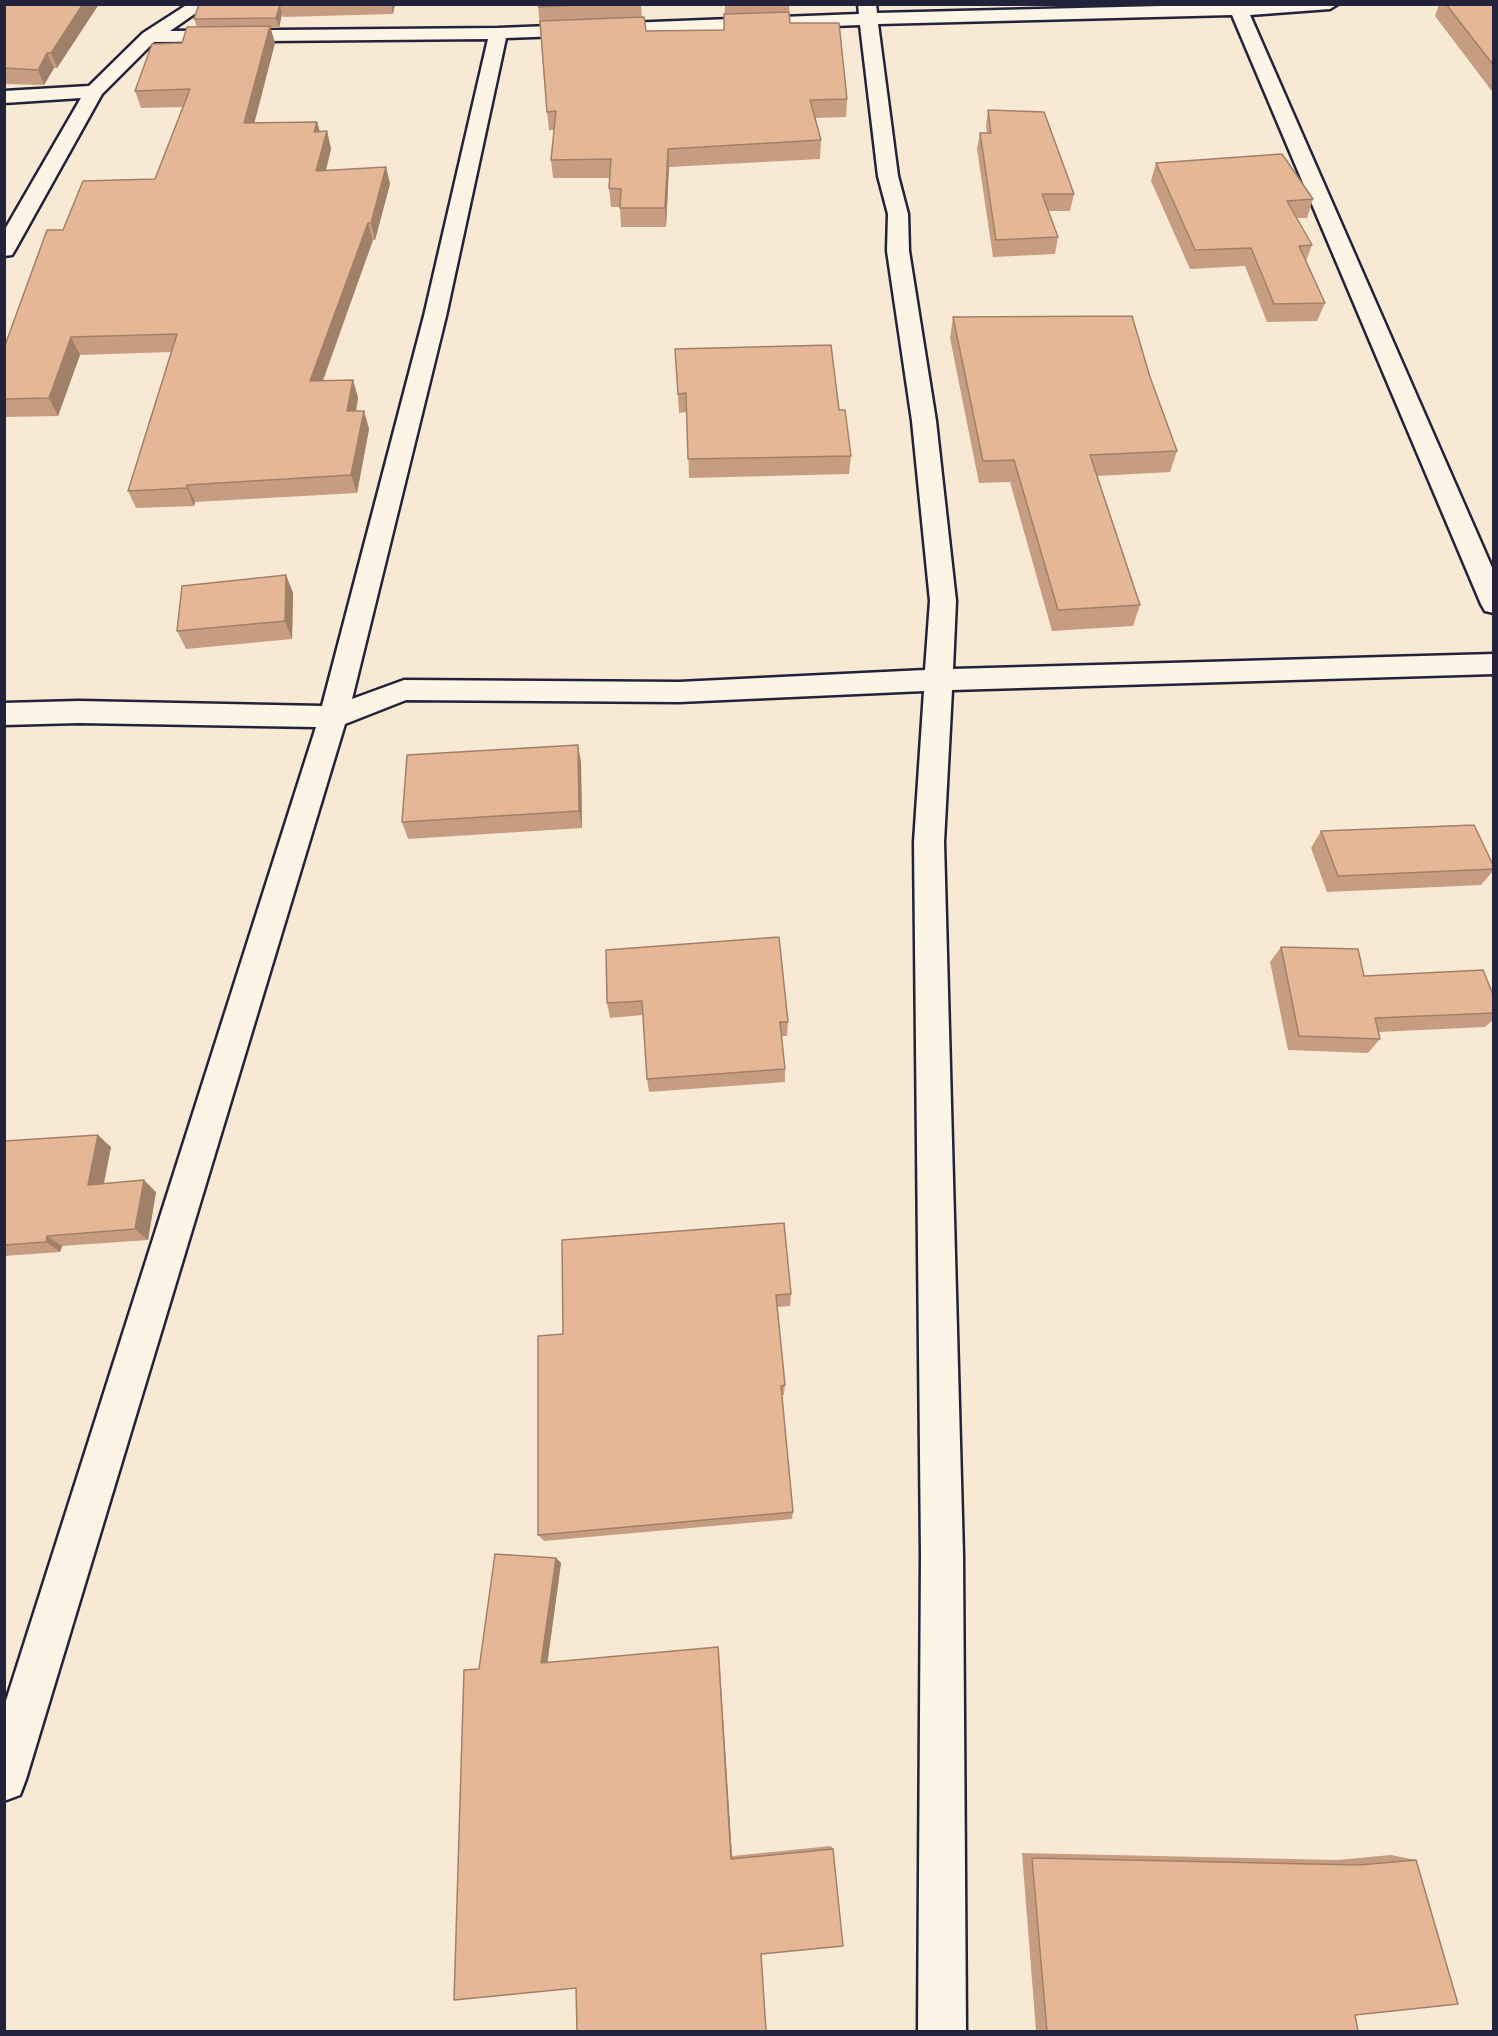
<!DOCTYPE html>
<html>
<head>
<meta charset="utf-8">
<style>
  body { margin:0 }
  #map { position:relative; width:1498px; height:2036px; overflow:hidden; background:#f8e9d5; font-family:"Architects Daughter",sans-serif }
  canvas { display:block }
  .frame { position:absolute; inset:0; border:6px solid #22223b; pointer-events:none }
</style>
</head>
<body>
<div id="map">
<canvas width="1498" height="2036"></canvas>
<div class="frame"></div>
</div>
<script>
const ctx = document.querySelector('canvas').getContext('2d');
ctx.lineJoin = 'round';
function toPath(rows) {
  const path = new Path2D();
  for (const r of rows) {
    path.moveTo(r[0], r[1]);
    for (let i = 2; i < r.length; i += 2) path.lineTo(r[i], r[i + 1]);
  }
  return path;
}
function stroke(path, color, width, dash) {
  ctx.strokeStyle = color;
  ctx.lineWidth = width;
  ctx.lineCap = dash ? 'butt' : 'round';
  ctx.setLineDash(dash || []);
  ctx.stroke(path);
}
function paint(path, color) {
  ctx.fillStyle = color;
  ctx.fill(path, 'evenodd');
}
const minor = toPath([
  [188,4,209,4,170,31,498,28,859,14,858,4,876,4,877,13,1242,4,1338,4,1330,9,1250,15,1494,572,1494,613,1485,611,1481,604,1232,15,878,24,898,176,908,214,909,251,936,421,956,601,953,669,1494,654,1494,674,952,690,944,842,963,1555,966,2032,918,2032,921,1555,914,842,924,691,679,702,406,700,345,724,26,1779,20,1795,4,1801,4,1707,316,727,79,723,4,725,4,703,79,701,322,706,424,316,488,39,154,42,102,94,15,250,12,255,4,256,4,231,81,98,4,103,4,91,89,86,143,33,188,4],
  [860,25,878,176,888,214,887,251,912,421,930,601,925,670,679,682,404,680,352,699,446,316,506,38,860,25]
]);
const wall = toPath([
  [4,4,99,4,57,68,54,68,44,85,4,84],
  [199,4,395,4,393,14,283,17,282,14,279,28,270,28,275,43,254,123,317,122,320,132,327,131,331,149,326,171,386,167,390,184,375,240,373,240,323,381,353,380,358,398,356,411,364,411,369,429,357,493,195,502,194,506,136,508,128,491,171,352,80,355,58,416,4,417,4,348,63,230,155,179,183,107,141,108,135,91,197,27,194,19],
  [538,4,641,4,642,17,646,31,724,30,725,4,789,4,790,23,847,99,846,117,815,118,821,140,820,159,669,167,666,227,621,227,620,207,611,207,609,188,610,178,553,178,551,160,554,130,549,130,547,112],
  [1439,4,1494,4,1494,94,1435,16],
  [988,110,1074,194,1070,211,1048,211,1058,237,1055,254,993,257,977,149,980,133,987,133,986,126],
  [1156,163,1313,199,1307,218,1297,218,1312,245,1306,261,1325,303,1317,321,1267,322,1245,266,1190,269,1151,181],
  [953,317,1150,377,1177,451,1170,472,1097,476,1140,605,1133,626,1052,631,1010,482,979,483,950,338],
  [675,349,839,410,851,456,849,474,689,478,687,412,679,413],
  [286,575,293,593,292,639,186,649,177,631],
  [581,762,582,828,408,839,402,822],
  [1321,831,1494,867,1494,870,1481,885,1327,892,1311,848],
  [1281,947,1364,976,1494,1013,1494,1019,1485,1027,1378,1032,1380,1039,1368,1053,1288,1050,1270,962],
  [606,950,788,1022,787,1036,782,1036,785,1069,785,1082,649,1092,647,1079,643,1015,610,1018,607,1003],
  [4,1141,111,1147,104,1184,156,1192,148,1240,62,1246,60,1252,4,1256],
  [562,1240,791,1294,790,1306,777,1307,785,1385,784,1395,782,1395,793,1512,792,1519,544,1541,538,1535,563,1334],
  [556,1558,561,1563,547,1663,719,1650,732,1856,831,1846,833,1849,761,1954,576,1988,479,1669],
  [1022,1853,1337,1860,1391,1855,1416,1860,1355,2015,1358,2031,1036,2031]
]);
const shadedWall = toPath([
  [83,4,99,4,57,68,51,53],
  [280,4,282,14,279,28,276,18],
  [391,4,395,4,393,14],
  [270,26,275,43,250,140,244,123],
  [47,53,54,68,44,85,38,70],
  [317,122,322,139,314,132],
  [327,131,331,149,321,189,316,171],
  [668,149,669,167,666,227,665,208],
  [386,167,390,184,375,240,371,223],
  [368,223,373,240,316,399,310,381],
  [71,337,80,355,58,416,49,398],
  [353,380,358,398,353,429,347,411],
  [364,411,369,429,357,493,351,475],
  [187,485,195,502,194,506,187,488],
  [286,575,293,593,292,639,285,621],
  [578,745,581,762,582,828,579,811],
  [98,1135,111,1147,101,1196,88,1185],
  [144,1180,156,1192,148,1240,135,1229],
  [47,1236,62,1246,60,1252,46,1242],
  [556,1558,561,1563,547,1666,541,1663],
  [718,1647,732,1856,731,1859]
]);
const building = toPath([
  [4,4,83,4,51,53,47,53,38,70,4,68,4,4],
  [199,4,280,4,276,18,194,19,199,4],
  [538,4,599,4,539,7,538,4],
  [1446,4,1494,4,1494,66,1446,4],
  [789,12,790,23,839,23,847,99,810,100,821,140,668,149,665,208,620,208,621,189,609,188,611,159,551,160,556,111,547,112,540,21,644,17,646,31,724,30,724,14,789,12],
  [270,26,244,123,317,122,314,132,327,131,316,171,386,167,371,223,368,223,310,381,353,380,347,411,364,411,351,475,187,485,187,488,128,491,177,334,71,337,49,398,4,399,4,348,47,230,63,230,83,181,155,179,190,89,135,91,152,44,182,43,187,27,270,26],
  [988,110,1044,112,1074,194,1042,194,1058,237,996,240,980,133,991,133,988,110],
  [1282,154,1313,199,1287,201,1312,245,1299,246,1325,303,1274,304,1251,248,1195,250,1156,163,1282,154],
  [1132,316,1150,377,1177,451,1090,455,1140,605,1058,610,1014,460,983,461,953,317,1132,316],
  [831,345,839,410,845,410,851,456,688,459,686,393,678,394,675,349,831,345],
  [286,575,285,621,177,631,182,586,286,575],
  [578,745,579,811,402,822,407,755,578,745],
  [1474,825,1494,867,1494,869,1338,876,1321,831,1474,825],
  [779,937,788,1022,780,1022,785,1069,647,1079,642,1001,607,1003,606,950,779,937],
  [1281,947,1358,949,1364,976,1483,970,1494,997,1494,1013,1375,1018,1380,1039,1299,1036,1281,947],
  [98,1135,88,1185,144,1180,135,1229,47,1236,46,1242,4,1245,4,1141,98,1135],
  [784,1223,791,1294,776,1295,785,1385,781,1386,793,1512,538,1535,538,1336,563,1334,562,1240,784,1223],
  [495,1554,556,1558,541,1663,718,1647,731,1859,833,1849,843,1946,761,1954,766,2031,577,2031,576,1988,454,2000,464,1670,479,1669,495,1554],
  [1032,1858,1359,1865,1416,1860,1458,2004,1355,2015,1358,2031,1047,2031,1032,1858]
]);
stroke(minor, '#22223b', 5);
paint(minor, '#fcf5e5');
paint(wall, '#c69d81');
paint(shadedWall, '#a18069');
paint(building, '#e6b796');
stroke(building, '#a18069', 1.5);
</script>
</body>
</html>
